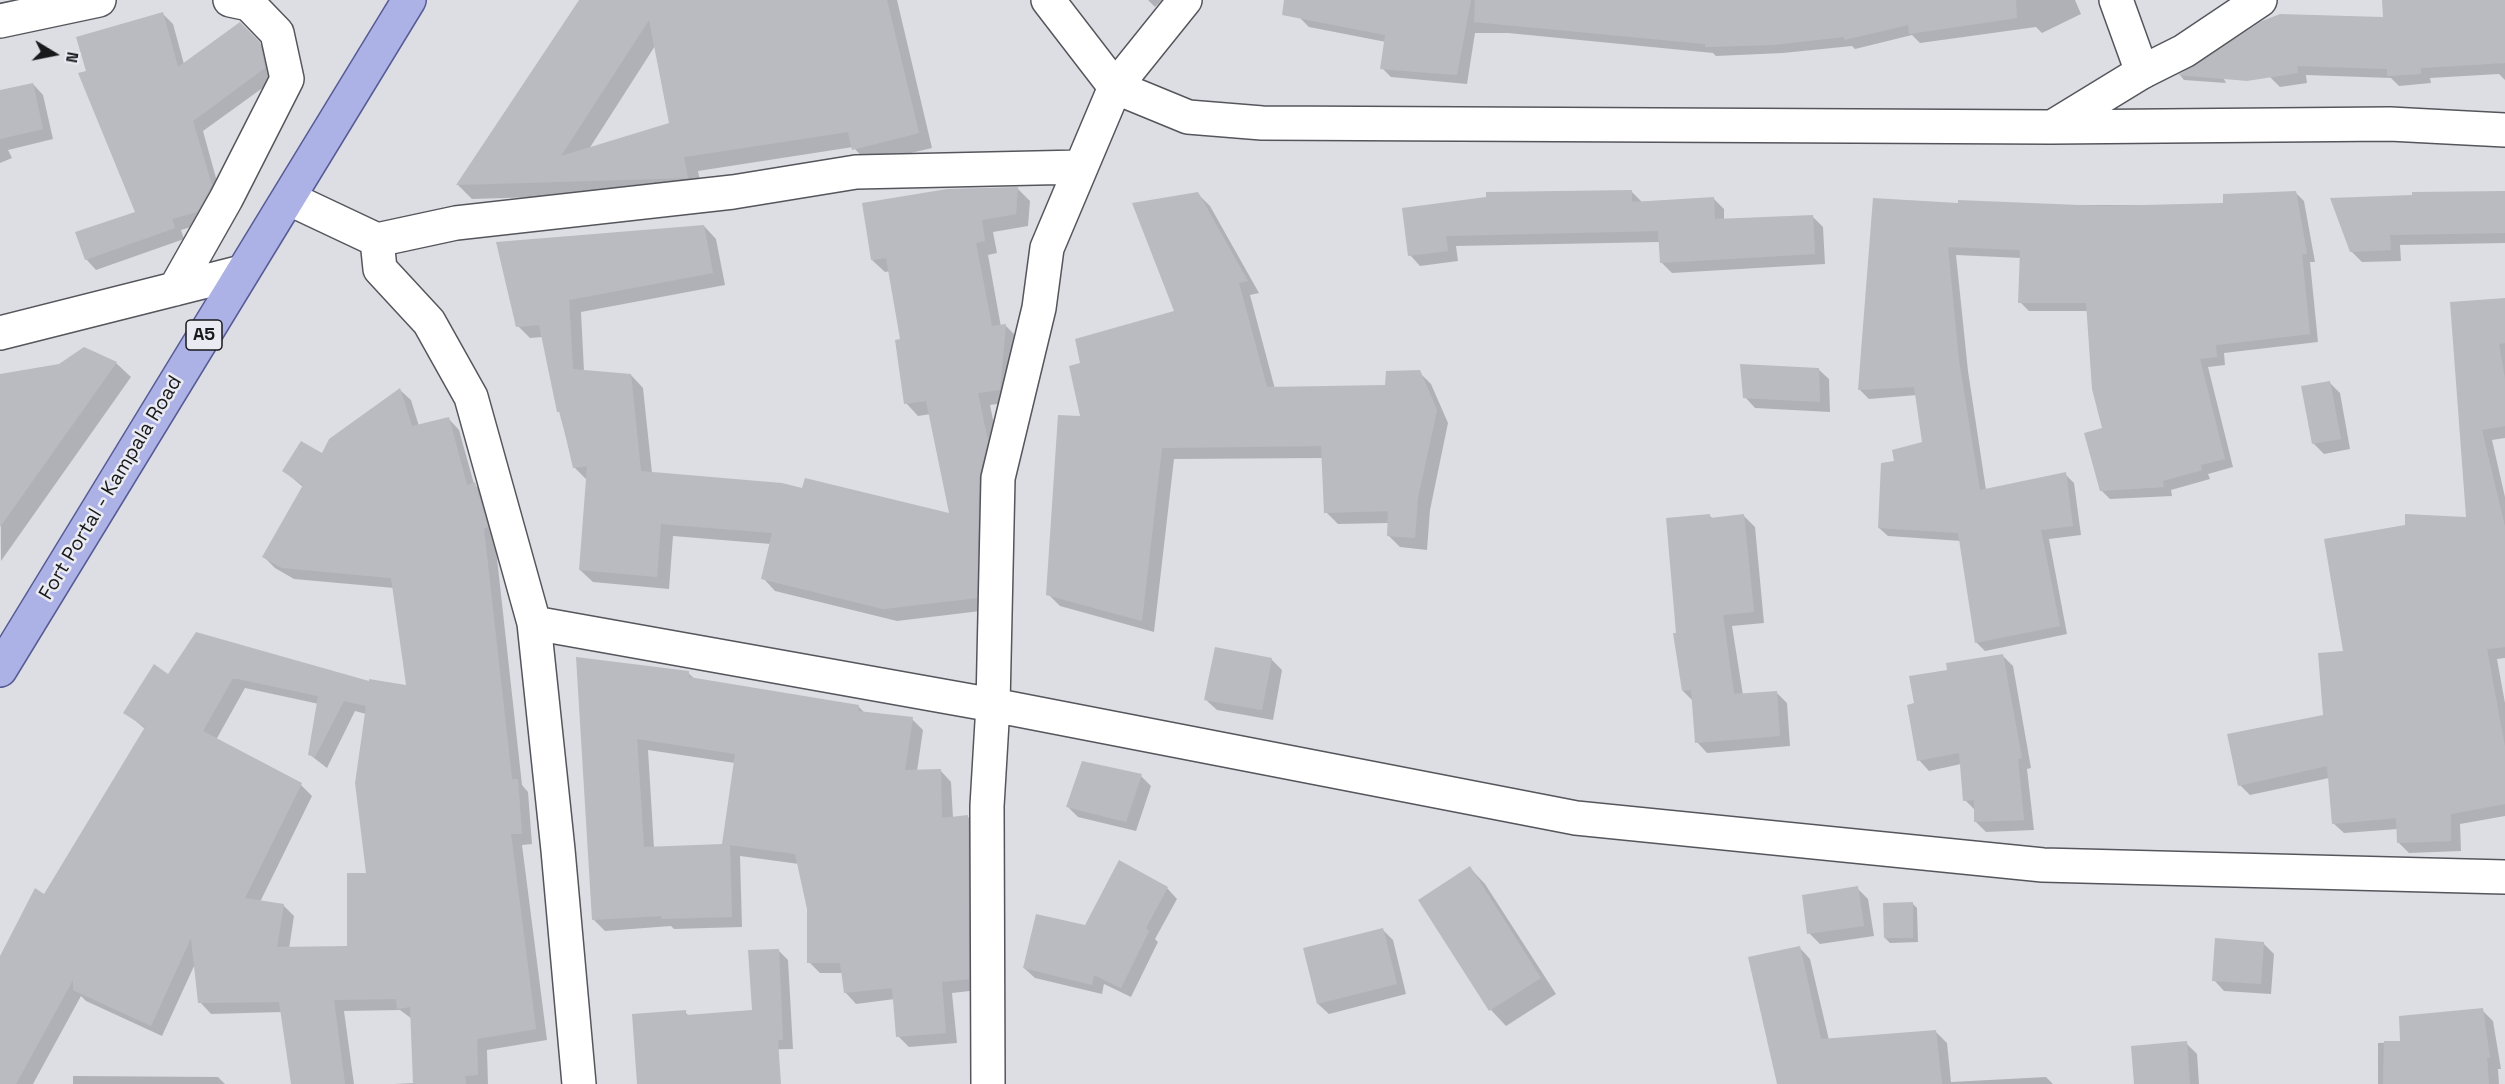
<!DOCTYPE html>
<html>
<head>
<meta charset="utf-8">
<style>
  body { margin:0 }
  #map { position:relative; width:2505px; height:1084px; overflow:hidden; background:#dddee4; font-family:"Space Grotesk",sans-serif }
  canvas { display:block }
  .north { position:absolute; left:24px; top:24px; width:60px; height:60px; -webkit-text-stroke:4px #eaebf2; paint-order:stroke; rotate:100deg; font-size:16px; font-weight:700; line-height:24px; text-align:center; color:#18191b }
  .north::after { content:''; display:block; margin:auto; width:21px; height:27px; background:#18191b; clip-path:polygon(50% 0,100% 100%,50% 72%,0 100%) }
</style>
</head>
<body>
<div id="map">
<canvas width="2505" height="1084"></canvas>
<div class="north">N</div>
</div>
<script>
const ctx = document.querySelector('canvas').getContext('2d');
ctx.lineJoin = 'round';
function paint(path, color) {
  ctx.fillStyle = color;
  ctx.fill(path, 'evenodd');
}
function toPath(rows) {
  const path = new Path2D();
  for (const r of rows) {
    path.moveTo(r[0], r[1]);
    for (let i = 2; i < r.length; i += 2) path.lineTo(r[i], r[i + 1]);
  }
  return path;
}
function stroke(path, color, width, dash) {
  ctx.strokeStyle = color;
  ctx.lineWidth = width;
  ctx.lineCap = dash ? 'butt' : 'round';
  ctx.setLineDash(dash || []);
  ctx.stroke(path);
}
function label(font, color, halo, rows, align = 'center') {
  ctx.font = font + ' "Space Grotesk",sans-serif';
  ctx.lineWidth = 5;
  ctx.setLineDash([]);
  ctx.textBaseline = 'middle';
  ctx.strokeStyle = halo;
  ctx.fillStyle = color;
  for (const [text, x, y, turn = 0] of rows) {
    ctx.save();
    ctx.translate(x, y);
    ctx.rotate((+turn || 0) * Math.PI / 180);
    ctx.textAlign = isNaN(turn) ? turn : align;
    if (halo) ctx.strokeText(text, 0, 0);
    ctx.fillText(text, 0, 0);
    ctx.restore();
  }
}
const shadow = toPath([
  [581,0,897,0,932,148,868,163,853,147,698,171,702,192,472,199,458,185],
  [655,46,671,124,589,149],
  [1148,0,1162,0,1155,7],
  [1303,0,2075,0,2081,14,2042,33,2036,27,1920,43,1912,35,1855,49,1852,46,1783,53,1716,56,1713,53,1508,33,1475,33,1467,84,1391,77,1382,68,1386,42,1309,27,1300,18],
  [2383,0,2505,0,2505,80,2499,74,2430,78,2431,83,2399,86,2391,78,2306,75,2307,83,2280,87,2270,77,2385,18],
  [162,13,173,24,184,64,240,24,270,54,275,79,203,131,221,196,207,222,181,230,184,239,96,270,86,259,137,213,88,72],
  [2212,56,2226,83,2184,80,2180,75],
  [33,84,43,95,53,139,8,150,12,158,0,163,0,92],
  [1018,189,1030,201,1028,226,993,232,997,253,988,255,1001,327,1006,326,1018,338,1012,402,990,405,1000,454,989,610,897,621,775,591,763,578,771,544,673,536,669,589,593,582,580,570,587,480,574,467,559,411,543,337,530,338,518,326,704,226,716,239,725,285,581,312,584,371,631,375,643,388,652,473,804,490,951,515,931,414,918,416,906,403,902,341,890,271,885,272,872,260],
  [1632,192,1643,203,1713,198,1724,209,1724,220,1813,217,1823,227,1825,264,1672,273,1662,263,1660,242,1456,246,1458,261,1420,266,1410,255,1404,209],
  [2295,192,2304,201,2315,262,2310,262,2318,342,2224,353,2225,365,2208,367,2233,467,2208,474,2210,479,2171,490,2172,496,2110,499,2101,490,2104,430,2088,311,2029,311,2020,302,2021,258,1956,255,1968,371,1986,490,2065,474,2074,483,2081,535,2049,539,2067,634,1985,651,1976,642,1961,541,1888,536,1879,528,1896,462,1924,443,1917,395,1869,399,1860,390,1960,205,2225,205],
  [2505,192,2505,243,2400,245,2401,261,2362,262,2351,251,2413,197],
  [1197,193,1210,206,1259,293,1250,295,1275,389,1386,387,1419,372,1431,384,1448,423,1430,510,1427,550,1400,547,1388,535,1389,523,1338,524,1326,512,1323,458,1174,459,1154,632,1060,606,1048,594,1082,418,1082,364,1176,312],
  [2505,299,2505,438,2492,440,2505,497,2505,658,2497,659,2505,703,2505,816,2460,824,2461,851,2409,853,2398,842,2398,829,2344,833,2333,823,2329,778,2250,795,2240,785,2324,716,2345,652,2468,518,2452,303],
  [116,363,131,377,1,561,0,376,59,365],
  [1818,369,1829,379,1830,412,1755,408,1745,397],
  [2330,383,2340,393,2350,449,2324,454,2313,443],
  [400,390,411,400,419,426,448,418,459,430,474,484,486,495,495,540,522,785,528,792,532,844,522,845,547,1040,487,1050,488,1084,394,1084,414,1083,412,1019,400,1010,344,1011,354,1084,292,1084,282,1012,211,1014,200,1002,195,964,162,1036,86,1001,81,996,33,1084,0,1084,0,960,45,896,145,729,125,712,169,676,370,683,407,687,394,588,294,579,275,568,264,557,303,487,284,471,322,455],
  [245,688,319,704,309,754,327,768,355,711,366,714,367,874,349,947,289,949,294,916,283,905,260,902,312,796,301,785,216,740],
  [1709,515,1713,519,1744,516,1755,527,1764,623,1732,626,1743,695,1776,692,1787,703,1790,746,1707,753,1697,742,1693,701,1683,691,1678,634],
  [2002,655,2013,666,2031,768,2027,769,2034,830,1986,832,1976,822,1976,811,1965,800,1961,764,1929,771,1919,760,1916,704],
  [577,659,688,673,695,679,858,706,865,713,912,719,923,730,917,771,940,770,951,782,953,818,968,817,979,828,979,990,952,993,957,1043,909,1047,898,1036,895,999,856,1004,845,992,843,973,820,973,809,962,809,909,799,864,740,856,742,927,674,929,671,926,605,931,594,920],
  [648,750,735,763,723,845,654,848],
  [1271,659,1282,670,1273,720,1217,710,1206,700],
  [1141,776,1151,786,1136,831,1078,817,1068,807],
  [1470,868,1485,884,1556,994,1506,1026,1491,1010,1420,900],
  [1167,888,1177,899,1155,939,1158,942,1131,997,1104,984,1102,994,1035,978,1024,968,1086,927],
  [1857,888,1868,899,1874,936,1820,944,1809,933],
  [1912,903,1917,908,1918,942,1890,943,1885,938],
  [1382,929,1393,940,1406,994,1329,1014,1318,1004],
  [2263,943,2274,954,2271,994,2224,991,2214,980],
  [1799,947,1810,959,1829,1040,1936,1032,1947,1043,1951,1082,2046,1077,2053,1084,1823,1084],
  [778,950,788,960,793,1049,645,1052,685,1012,689,1016,753,1011],
  [2482,1010,2493,1021,2501,1069,2498,1069,2499,1084,2378,1084,2378,1043,2402,1042],
  [2186,1043,2197,1054,2199,1084,2136,1084],
  [73,1076,218,1077,225,1084,73,1084]
]);
const building = toPath([
  [579,0,887,0,919,133,852,150,848,132,684,157,688,178,456,185],
  [649,20,669,123,561,156],
  [1284,0,1471,0,1457,75,1380,69,1385,35,1282,15],
  [1475,0,2016,0,2017,18,1909,34,1908,25,1844,40,1844,37,1773,45,1705,47,1705,44,1474,22],
  [2382,0,2505,0,2505,63,2421,68,2421,74,2387,76,2387,69,2297,66,2298,73,2247,81,2178,75,2262,21,2280,14,2383,17],
  [163,12,178,67,240,22,260,42,265,68,193,121,212,185,197,212,172,219,175,228,85,260,75,232,135,212,78,73,86,71,76,37],
  [33,83,43,129,0,139,0,90],
  [1018,187,1016,214,982,220,985,241,976,243,992,326,1006,324,1000,390,978,393,988,441,979,477,977,598,883,609,761,579,772,533,661,524,657,577,579,570,587,466,573,468,560,412,557,412,539,325,516,327,496,242,704,225,713,273,569,300,573,369,631,374,641,471,782,483,802,488,805,478,949,513,926,401,904,404,895,340,900,339,886,258,871,260,862,203,947,189],
  [1632,190,1632,202,1714,197,1715,219,1813,215,1815,254,1660,263,1658,231,1446,236,1448,251,1408,256,1402,208,1486,197,1486,192],
  [2296,191,2307,254,2302,254,2310,334,2216,345,2217,357,2200,359,2225,459,2201,465,2202,470,2163,481,2164,487,2100,491,2084,433,2102,428,2092,389,2086,303,2018,303,2020,250,1948,247,1959,361,1980,490,2066,472,2073,526,2041,530,2060,626,1975,643,1958,533,1878,528,1881,463,1894,461,1892,450,1922,442,1914,387,1858,390,1873,198,1958,203,1958,200,2104,206,2223,203,2223,194],
  [2505,191,2505,233,2390,235,2391,250,2350,252,2330,198,2412,195,2412,192],
  [1198,192,1248,281,1239,283,1267,387,1385,385,1386,371,1420,370,1437,410,1418,498,1415,538,1387,536,1388,511,1324,513,1321,446,1162,448,1142,621,1046,595,1058,415,1080,416,1069,366,1080,363,1075,339,1174,311,1132,203],
  [2505,298,2505,343,2499,344,2505,379,2505,426,2482,430,2505,527,2505,647,2487,649,2505,747,2505,804,2451,814,2451,841,2397,843,2396,818,2332,824,2327,766,2238,786,2227,734,2323,715,2318,653,2343,651,2324,539,2405,525,2405,514,2466,517,2450,302],
  [84,347,117,362,0,527,0,374,59,364],
  [1740,364,1819,368,1820,402,1743,398],
  [2330,381,2341,439,2312,444,2301,386],
  [400,388,412,426,449,417,467,485,475,482,488,527,484,529,512,779,518,779,522,834,511,834,536,1029,477,1039,478,1075,465,1076,466,1084,413,1084,410,1007,397,1009,396,999,334,1000,345,1084,291,1084,279,1002,198,1003,191,938,151,1026,73,990,73,980,16,1084,0,1084,0,956,35,888,44,894,145,727,123,713,154,664,168,674,196,632,369,681,369,679,406,685,391,578,282,568,262,557,303,485,282,471,301,441,322,453,329,439],
  [233,678,318,696,308,755,315,757,344,701,366,706,355,783,366,873,347,873,347,946,277,947,284,904,245,898,302,783,203,731],
  [1710,514,1710,518,1744,514,1754,612,1723,615,1734,694,1777,691,1780,736,1695,743,1691,690,1682,691,1673,633,1676,633,1666,518],
  [1215,647,1272,658,1262,710,1204,700],
  [2003,654,2022,758,2018,759,2024,820,1974,822,1974,800,1963,801,1959,753,1917,761,1907,705,1914,703,1909,676,1947,670,1946,663],
  [576,657,689,671,689,677,859,705,858,711,913,717,905,770,941,769,942,818,968,815,969,979,942,982,946,1033,896,1037,892,988,844,993,840,963,807,963,807,909,795,854,730,845,732,917,662,919,661,916,592,920],
  [637,739,735,754,722,844,644,847],
  [1082,761,1142,774,1126,822,1066,807],
  [1119,860,1168,887,1146,928,1149,931,1121,988,1094,975,1092,985,1023,968,1036,914,1085,925],
  [1470,866,1541,978,1489,1011,1418,900],
  [1858,886,1864,926,1807,934,1802,895],
  [1913,902,1913,938,1884,938,1883,903],
  [1383,928,1397,984,1317,1004,1303,948],
  [2215,938,2264,942,2261,984,2212,981],
  [1800,946,1821,1039,1936,1030,1942,1084,1777,1084,1748,957],
  [779,949,783,1040,778,1040,781,1084,637,1084,632,1014,686,1010,686,1015,752,1010,748,950],
  [2483,1008,2490,1058,2487,1058,2489,1084,2383,1084,2384,1041,2400,1041,2399,1016],
  [2187,1041,2190,1084,2134,1084,2131,1046]
]);
const street = toPath([
  [2116,0,2142,72],
  [0,21,99,0],
  [290,199,377,240,456,223,733,192,856,172,1081,167],
  [377,240,380,269,429,322,471,397,534,623,558,850,579,1084],
  [175,289,226,199,287,79,277,33,249,4,230,0],
  [0,333,242,272],
  [534,623,993,705,1576,818,2043,865,2505,877],
  [988,1084,987,806,993,705,998,478,1039,308,1047,248,1115,87,1185,0]
]);
const secondary = toPath([
  [1048,0,1115,87,1188,117,1262,123,2051,127,2390,124,2505,130],
  [2052,127,2142,72,2184,51,2260,0]
]);
const primary = toPath([
  [0,670,409,0]
]);
const shields = [
  [204,335,36]
];
const shieldNames = [
  ["A5",204,335]
];
const streetNames = [
  ["Fort Portal - Kampala Road",111,488,-59]
];
paint(shadow, '#0003');
paint(building, '#babbc1');
stroke(street, '#55565c', 36);
stroke(secondary, '#55565c', 36);
stroke(primary, '#565b95', 36);
stroke(street, '#fff', 33);
stroke(secondary, '#fff', 33);
stroke(primary, '#adb2e6', 33);
for (const [x, y, w] of shields) {
  const box = new Path2D();
  box.roundRect(x - w / 2, y - 15, w, 30, 4.5);
  ctx.fillStyle = '#eaebf2';
  ctx.fill(box);
  stroke(box, '#18191b', 1.5);
}
label('bold 18px', '#18191b', null, shieldNames);
label('20px', '#18191b', '#eaebf2', streetNames);
</script>
</body>
</html>
